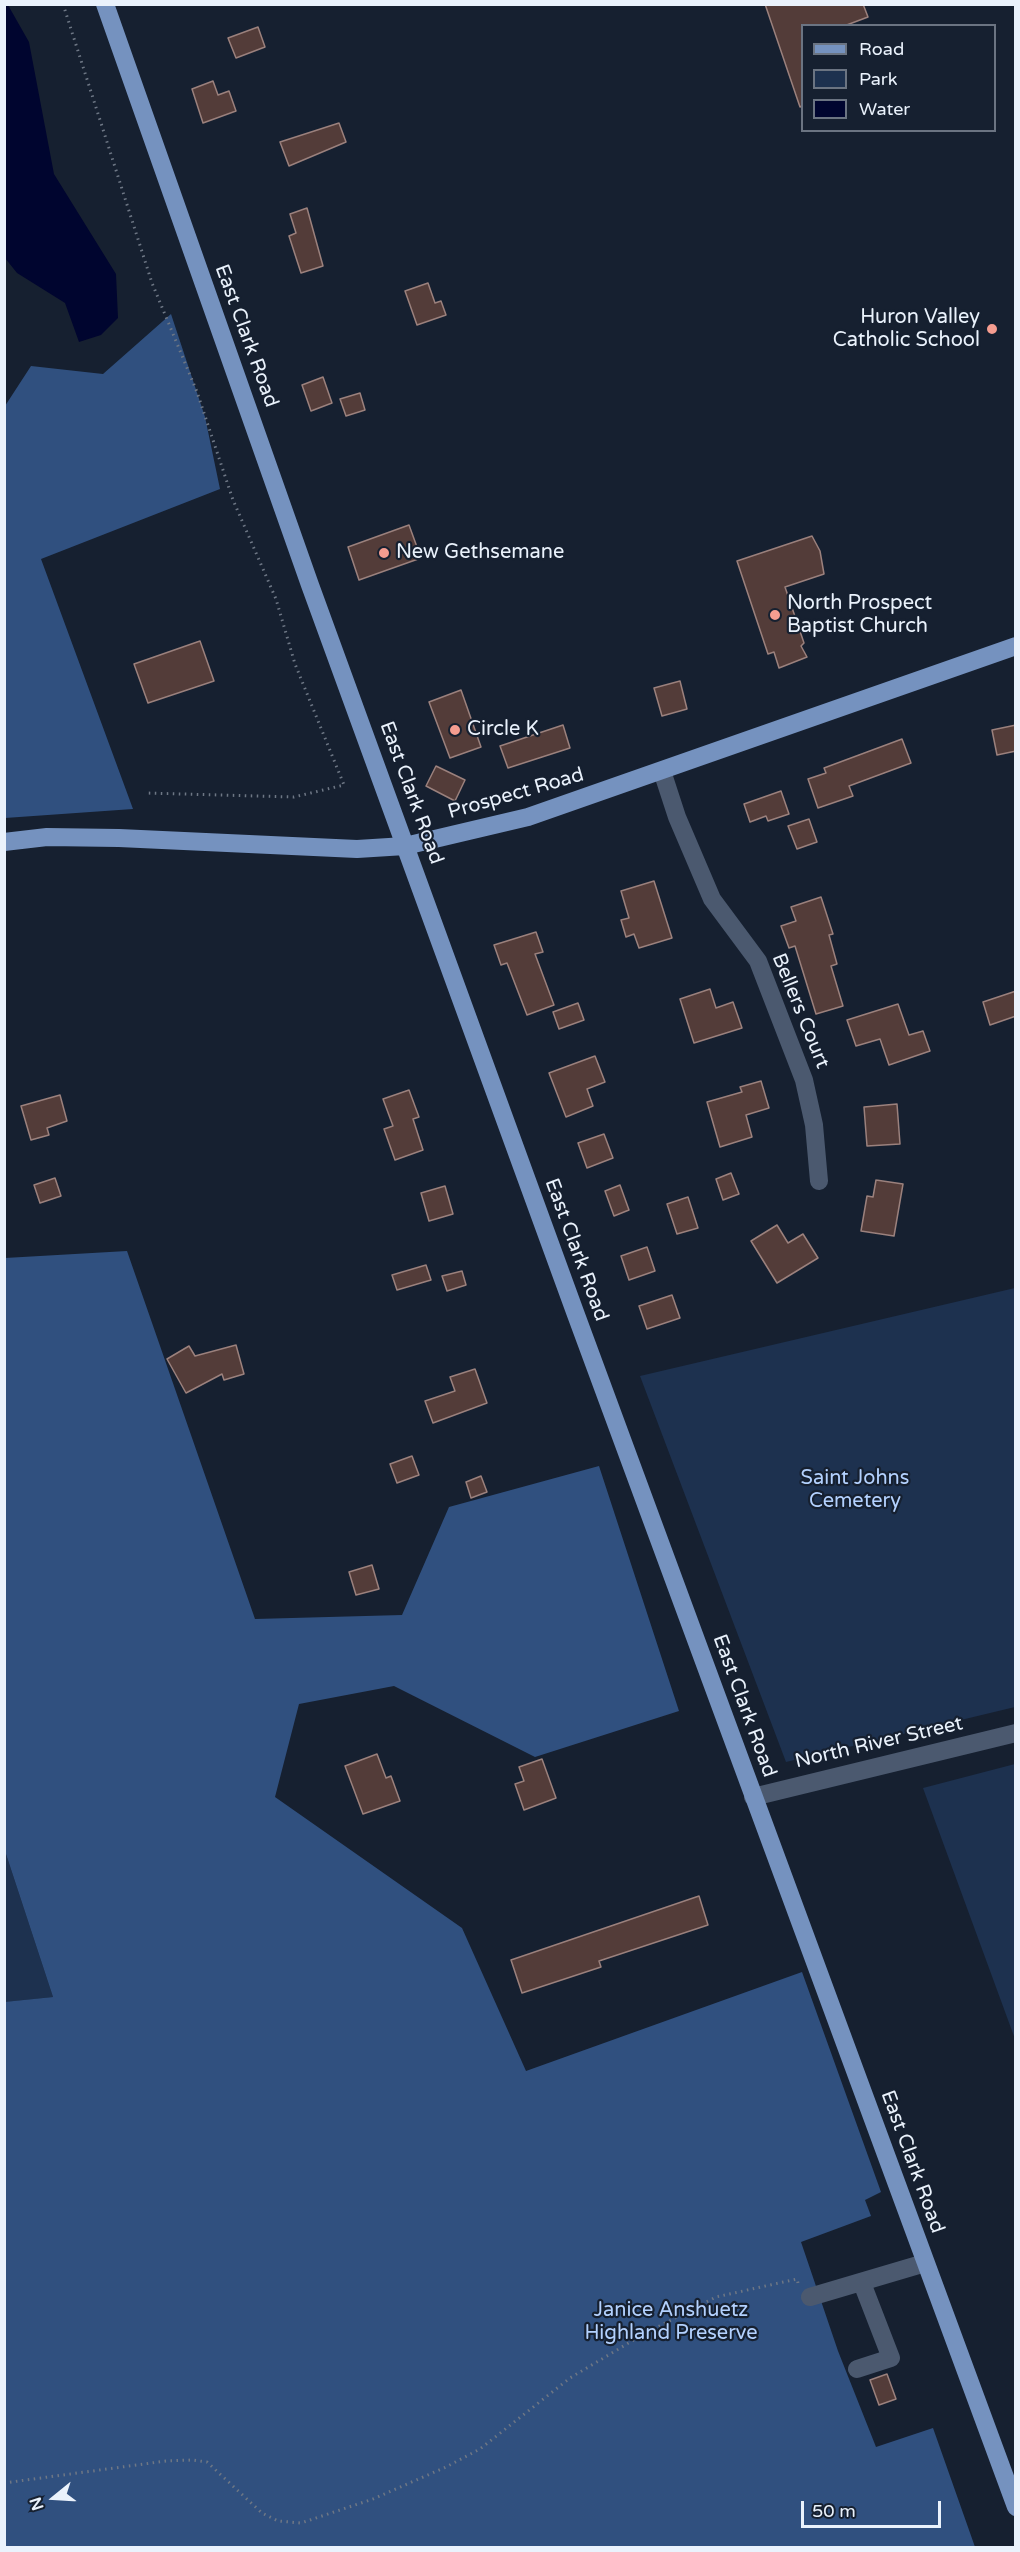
<!DOCTYPE html>
<html>
<head>
<meta charset="utf-8">
<style>
  body { margin:0 }
  #map { position:relative; width:1020px; height:2552px; overflow:hidden; background:#162030; font-family:"Varela Round",sans-serif }
  canvas { display:block }
  .frame { position:absolute; inset:0; border:6px solid #eaf2fc; pointer-events:none }
  .legend { position:absolute; left:801px; top:24px; width:195px; height:108px; box-sizing:border-box; background:#162030; border:2px solid #6b7482; margin:0; padding:8px 10px; list-style:none; font-size:18px; color:#eaf2fc }
  .legend li { display:flex; align-items:center; gap:12px; height:30px }
  .legend b { width:30px; border:2px solid #6b7482 }
  .north { position:absolute; left:24px; top:2468px; width:60px; height:60px; -webkit-text-stroke:4px #162030; paint-order:stroke; rotate:252deg; font-size:16px; font-weight:700; line-height:24px; text-align:center; color:#eaf2fc }
  .north::after { content:''; display:block; margin:auto; width:21px; height:27px; background:#eaf2fc; clip-path:polygon(50% 0,100% 100%,50% 72%,0 100%) }
  .scale { position:absolute; left:801px; top:2501px; width:140px; height:27px; box-sizing:border-box; border:3px solid #eaf2fc; border-top:0; padding-left:8px; font-size:18px; line-height:21px; white-space:nowrap; color:#eaf2fc; -webkit-text-stroke:4px #162030; paint-order:stroke }
</style>
</head>
<body>
<div id="map">
<canvas width="1020" height="2552"></canvas>
<div class="frame"></div>
<ul class="legend">
<li><b style="height:8px;background:#7592bf"></b>Road</li>
<li><b style="height:16px;background:#1d314f"></b>Park</li>
<li><b style="height:16px;background:#00052f"></b>Water</li>
</ul>
<div class="north">N</div>
<div class="scale">50 m</div>
</div>
<script>
const ctx = document.querySelector('canvas').getContext('2d');
ctx.lineJoin = 'round';
function paint(path, color) {
  ctx.fillStyle = color;
  ctx.fill(path, 'evenodd');
}
function toPath(rows) {
  const path = new Path2D();
  for (const r of rows) {
    path.moveTo(r[0], r[1]);
    for (let i = 2; i < r.length; i += 2) path.lineTo(r[i], r[i + 1]);
  }
  return path;
}
function stroke(path, color, width, dash) {
  ctx.strokeStyle = color;
  ctx.lineWidth = width;
  ctx.lineCap = dash ? 'butt' : 'round';
  ctx.setLineDash(dash || []);
  ctx.stroke(path);
}
function label(font, color, halo, rows, align = 'center') {
  ctx.font = font + ' "Varela Round",sans-serif';
  ctx.lineWidth = 4.5;
  ctx.setLineDash([]);
  ctx.textBaseline = 'middle';
  ctx.strokeStyle = halo;
  ctx.fillStyle = color;
  for (const [text, x, y, turn = 0] of rows) {
    ctx.save();
    ctx.translate(x, y);
    ctx.rotate((+turn || 0) * Math.PI / 180);
    ctx.textAlign = isNaN(turn) ? turn : align;
    if (halo) ctx.strokeText(text, 0, 0);
    ctx.fillText(text, 0, 0);
    ctx.restore();
  }
}
const green = toPath([
  [1015,1288,1015,1707,786,1762,640,1376],
  [1015,1764,1016,1764,1015,2039,923,1788],
  [5,1851,53,1997,5,2002]
]);
const forest = toPath([
  [171,314,205,417,220,489,41,559,133,809,5,818,5,406,31,366,103,374],
  [127,1251,255,1619,402,1615,449,1507,599,1466,679,1711,535,1757,394,1686,299,1704,275,1797,462,1928,526,2071,802,1972,881,2192,865,2200,871,2216,801,2242,838,2351,876,2447,933,2428,975,2547,5,2547,4,2002,53,1997,5,1851,5,1258]
]);
const water = toPath([
  [4,5,8,5,29,42,54,174,116,274,118,318,101,335,79,342,65,303,17,273,5,258]
]);
const building = toPath([
  [765,4,863,4,868,17,844,26,802,26,802,106,800,107,765,4],
  [258,27,265,47,236,58,228,38,258,27],
  [213,81,218,95,229,91,236,111,203,123,192,89,213,81],
  [339,123,346,142,289,166,280,142,339,123],
  [307,208,323,266,301,273,289,236,296,233,290,214,307,208],
  [428,283,435,303,441,301,446,315,417,325,405,291,428,283],
  [323,377,332,403,311,411,302,385,323,377],
  [360,393,365,410,346,416,340,399,360,393],
  [409,525,421,558,359,580,348,547,409,525],
  [812,536,820,551,824,574,785,587,804,643,801,646,807,657,779,668,774,652,768,654,737,561,812,536],
  [200,641,214,681,148,703,134,664,200,641],
  [680,681,687,709,662,716,654,688,680,681],
  [461,690,481,747,450,758,429,702,461,690],
  [563,725,570,748,508,768,500,746,563,725],
  [1016,725,1016,751,997,755,992,730,1016,725],
  [902,739,911,763,849,786,853,796,818,808,808,779,826,773,824,768,902,739],
  [436,766,465,780,455,801,426,786,436,766],
  [781,791,789,814,768,821,766,816,750,822,744,804,781,791],
  [809,819,817,842,797,849,788,826,809,819],
  [654,881,672,938,639,948,634,934,626,937,621,920,629,918,621,891,654,881],
  [821,897,833,934,829,935,837,964,831,966,843,1006,816,1014,795,946,789,948,781,926,796,921,791,907,821,897],
  [536,932,543,952,535,954,554,1005,527,1015,507,963,501,965,494,945,536,932],
  [710,989,716,1008,733,1002,742,1028,694,1043,680,999,710,989],
  [1016,991,1016,1016,990,1025,983,1002,1016,991],
  [578,1003,584,1020,559,1029,553,1012,578,1003],
  [898,1004,909,1035,923,1031,930,1051,889,1065,880,1039,856,1046,847,1020,898,1004],
  [595,1056,605,1082,587,1089,593,1106,566,1117,549,1073,595,1056],
  [761,1081,769,1108,746,1115,752,1137,720,1147,707,1102,742,1092,740,1087,761,1081],
  [409,1090,419,1117,413,1119,423,1150,395,1160,384,1129,393,1126,383,1099,409,1090],
  [60,1095,67,1121,47,1128,49,1135,31,1140,21,1106,60,1095],
  [897,1104,900,1144,867,1146,864,1107,897,1104],
  [604,1134,613,1158,587,1168,578,1143,604,1134],
  [731,1173,739,1194,723,1200,716,1179,731,1173],
  [55,1178,61,1196,40,1203,34,1185,55,1178],
  [876,1180,903,1184,894,1236,861,1231,867,1196,873,1197,876,1180],
  [620,1185,629,1210,614,1216,605,1191,620,1185],
  [445,1186,453,1214,429,1221,421,1193,445,1186],
  [688,1197,698,1228,677,1234,667,1204,688,1197],
  [777,1225,788,1243,803,1234,818,1258,777,1283,751,1241,777,1225],
  [647,1247,655,1271,629,1280,621,1256,647,1247],
  [426,1265,431,1280,397,1290,392,1275,426,1265],
  [462,1271,466,1285,447,1291,442,1276,462,1271],
  [672,1295,680,1318,647,1329,639,1306,672,1295],
  [236,1345,244,1374,224,1380,222,1374,186,1393,167,1359,189,1346,195,1356,236,1345],
  [475,1369,487,1403,433,1423,425,1401,455,1391,450,1377,475,1369],
  [412,1456,419,1475,397,1483,390,1464,412,1456],
  [481,1476,487,1492,471,1498,466,1482,481,1476],
  [372,1565,379,1589,356,1595,349,1572,372,1565],
  [377,1754,386,1778,391,1776,400,1801,363,1814,345,1766,377,1754],
  [542,1759,556,1798,524,1810,515,1784,524,1781,519,1767,542,1759],
  [699,1896,708,1925,599,1961,601,1967,522,1993,511,1960,699,1896],
  [887,2374,896,2399,879,2405,870,2380,887,2374]
]);
const path = toPath([
  [63,4,152,283,197,392,233,500,276,599,295,664,344,785,294,797,145,793],
  [4,2483,166,2461,192,2460,207,2462,262,2513,278,2521,301,2523,373,2499,446,2467,480,2449,570,2378,642,2335,716,2297,797,2279,798,2283]
]);
const minor = toPath([
  [662,771,677,817,712,899,758,961,804,1080,814,1125,819,1181],
  [753,1797,1016,1733],
  [810,2297,925,2263],
  [857,2369,891,2358,862,2283]
]);
const major = toPath([
  [105,4,310,585,575,1312,1016,2507],
  [4,842,47,837,119,838,357,849,405,846,528,817,1016,646]
]);
const markers = [
  [992,329,6,"#f59d90"],
  [384,553,6,"#f59d90"],
  [775,615,6,"#f59d90"],
  [455,730,6,"#f59d90"]
];
const poiNames = [
  ["Huron Valley",980,318,"right"],
  ["Catholic School",980,341,"right"],
  ["New Gethsemane",396,553],
  ["North Prospect",787,604],
  ["Baptist Church",787,627],
  ["Circle K",467,730]
];
const streetNames = [
  ["East Clark Road",246,336,70],
  ["East Clark Road",411,793,70],
  ["Prospect Road",516,794,-16],
  ["Bellers Court",800,1011,68],
  ["East Clark Road",576,1250,70],
  ["East Clark Road",744,1706,70],
  ["North River Street",879,1743,-13],
  ["East Clark Road",912,2162,70]
];
const parkNames = [
  ["Saint Johns",855,1479],
  ["Cemetery",855,1502],
  ["Janice Anshuetz",671,2311],
  ["Highland Preserve",671,2334]
];
paint(green, '#1d314f');
paint(forest, '#30507f');
paint(water, '#00052f');
paint(building, '#533c39');
stroke(building, '#9b817d', 1.5);
stroke(path, '#6e7785', 3, [1.5, 4.5]);
stroke(minor, '#4b596f', 18);
stroke(major, '#7592bf', 18);
for (const [x, y, r, color] of markers) {
  const dot = new Path2D();
  dot.arc(x, y, r, 0, 2 * Math.PI);
  ctx.fillStyle = color;
  ctx.fill(dot);
  stroke(dot, '#162030', 2);
}
label('20px', '#eaf2fc', '#162030', poiNames, 'left');
label('20px', '#eaf2fc', '#162030', streetNames);
label('20px', '#b3d1fe', '#162030', parkNames);
</script>
</body>
</html>
